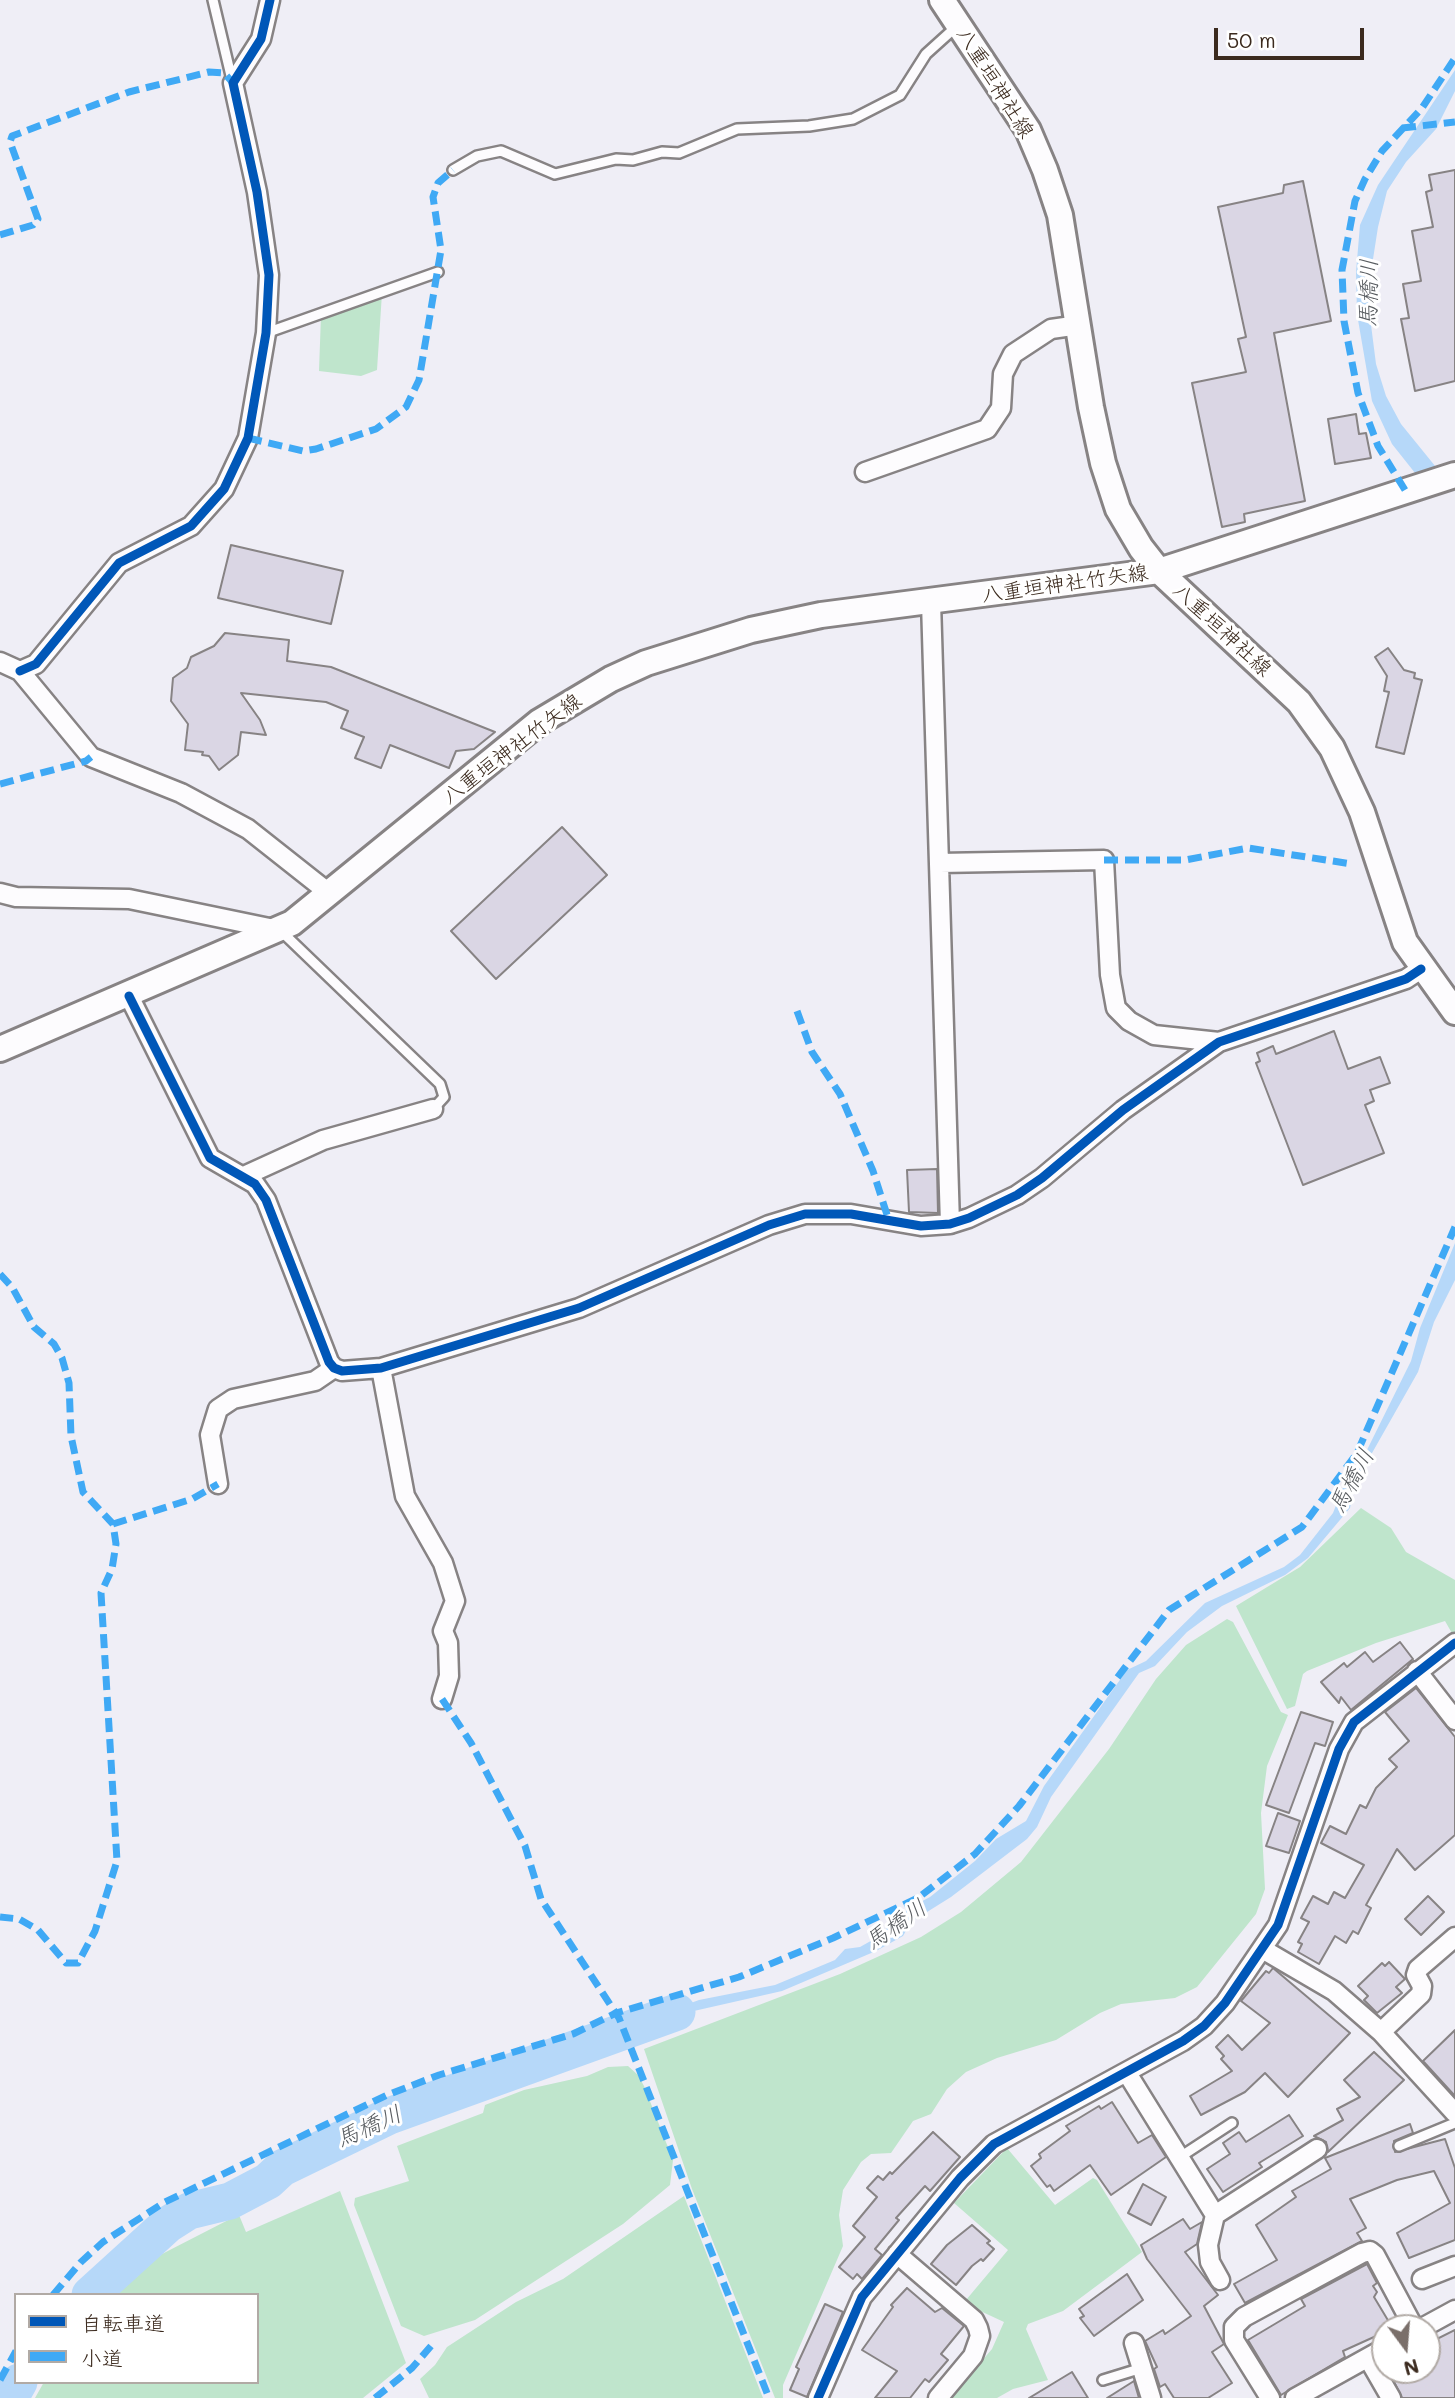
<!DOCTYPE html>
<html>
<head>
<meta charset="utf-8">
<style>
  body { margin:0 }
  #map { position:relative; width:1455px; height:2398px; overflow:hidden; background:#efeef6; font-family:Mali,"Klee One",sans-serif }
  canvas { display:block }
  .legend { position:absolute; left:14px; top:2293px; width:245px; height:91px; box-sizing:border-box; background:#fff; border:2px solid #b1aaa5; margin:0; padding:9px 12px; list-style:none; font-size:21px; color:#3b2a1e }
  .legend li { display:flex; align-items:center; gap:14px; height:35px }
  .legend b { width:35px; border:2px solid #b1aaa5 }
  .north { position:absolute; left:1371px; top:2314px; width:70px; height:70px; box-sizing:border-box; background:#fff; border:2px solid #b1aaa5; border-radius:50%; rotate:164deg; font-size:19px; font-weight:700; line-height:28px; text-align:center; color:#3b2a1e }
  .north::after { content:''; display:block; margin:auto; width:24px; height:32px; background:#7a6f6a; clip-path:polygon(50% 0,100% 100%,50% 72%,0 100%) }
  .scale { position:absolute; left:1214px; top:28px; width:150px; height:32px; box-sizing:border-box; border:4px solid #3b2a1e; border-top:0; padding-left:9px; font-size:21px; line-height:24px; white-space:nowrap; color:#3b2a1e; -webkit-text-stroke:5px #fff; paint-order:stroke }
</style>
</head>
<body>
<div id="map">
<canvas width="1455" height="2398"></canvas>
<ul class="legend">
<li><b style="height:9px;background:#0057b8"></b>自転車道</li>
<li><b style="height:9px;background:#3fa9f5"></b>小道</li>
</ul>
<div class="north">N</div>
<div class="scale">50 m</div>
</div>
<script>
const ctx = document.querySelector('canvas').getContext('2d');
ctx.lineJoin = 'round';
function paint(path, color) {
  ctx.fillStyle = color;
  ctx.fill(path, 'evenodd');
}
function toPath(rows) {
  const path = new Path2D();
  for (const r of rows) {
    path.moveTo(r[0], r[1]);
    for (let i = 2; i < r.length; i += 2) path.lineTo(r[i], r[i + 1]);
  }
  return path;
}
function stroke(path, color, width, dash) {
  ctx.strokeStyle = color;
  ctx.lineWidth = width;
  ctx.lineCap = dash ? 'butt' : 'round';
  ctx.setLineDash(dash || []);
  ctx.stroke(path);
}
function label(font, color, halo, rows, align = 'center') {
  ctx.font = font + ' Mali,"Klee One",sans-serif';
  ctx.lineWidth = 6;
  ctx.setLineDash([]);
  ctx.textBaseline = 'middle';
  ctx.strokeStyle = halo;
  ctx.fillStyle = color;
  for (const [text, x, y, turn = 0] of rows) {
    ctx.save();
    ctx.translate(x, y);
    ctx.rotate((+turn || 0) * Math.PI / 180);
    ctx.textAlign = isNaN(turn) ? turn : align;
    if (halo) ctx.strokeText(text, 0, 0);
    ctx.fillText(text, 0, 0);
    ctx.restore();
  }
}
const green = toPath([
  [382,293,377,370,361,376,319,371,321,315],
  [1361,1508,1391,1528,1406,1552,1455,1580,1455,1633,1453,1635,1445,1621,1376,1643,1307,1671,1303,1674,1295,1706,1287,1709,1236,1606,1300,1567],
  [1227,1619,1233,1622,1281,1712,1288,1715,1267,1766,1261,1813,1265,1889,1256,1914,1197,1987,1175,1998,1121,2004,1100,2013,1056,2040,997,2058,966,2072,947,2089,931,2114,913,2121,891,2153,871,2154,861,2162,843,2190,839,2215,843,2246,783,2385,783,2398,775,2398,692,2189,644,2049,840,1974,921,1937,961,1912,1021,1862,1109,1749,1156,1679,1186,1645],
  [628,2066,638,2075,644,2086,673,2160,670,2185,623,2224,475,2320,424,2336,401,2326,354,2205,355,2198,409,2181,397,2146,483,2113,485,2105,524,2090,587,2076,608,2067],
  [1007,2148,1055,2205,1093,2178,1097,2180,1142,2252,1063,2311,1028,2324,1026,2329,1048,2380,1013,2389,997,2398,950,2398,992,2349,1004,2322,976,2309,966,2300,1008,2250,954,2203],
  [340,2191,406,2363,363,2398,35,2398,44,2382,257,2382,257,2295,107,2295,162,2254,236,2216,239,2215,246,2232],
  [684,2196,763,2398,429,2398,420,2379,435,2365,447,2347,516,2302,563,2279]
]);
const water = toPath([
  [1455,70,1455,91,1436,129,1406,162,1387,191,1378,227,1371,272,1370,317,1376,364,1386,396,1401,424,1444,477,1423,483,1392,444,1372,401,1357,314,1356,272,1360,225,1378,185],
  [1455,1243,1455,1280,1434,1322,1418,1372,1355,1483,1350,1508,1308,1558,1285,1575,1222,1606,1187,1632,1155,1666,1139,1673,1051,1797,1037,1827,1027,1839,951,1897,911,1922,903,1936,876,1951,782,1991,685,2013,631,2032,628,2026,699,2000,775,1985,835,1960,845,1949,860,1947,876,1938,909,1908,930,1897,975,1861,996,1839,1026,1821,1044,1786,1127,1670,1146,1661,1205,1603,1284,1567,1300,1555,1333,1513,1346,1480,1364,1456,1411,1361,1420,1328]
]);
const river = toPath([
  [90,2295,167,2225,189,2211,230,2201,268,2181,282,2168,389,2116,677,2012],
  [10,2398,19,2382]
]);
const building = toPath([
  [1455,170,1455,381,1415,391,1401,319,1409,318,1403,284,1421,281,1412,231,1433,227,1426,192,1432,190,1429,175,1455,170],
  [1303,181,1331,321,1274,333,1305,501,1244,514,1245,522,1222,527,1192,383,1246,372,1238,339,1246,337,1218,207,1283,193,1284,185,1303,181],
  [1356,414,1359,434,1366,433,1371,458,1335,464,1328,419,1356,414],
  [231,545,343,571,331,624,218,598,231,545],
  [225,633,289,640,287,661,331,667,495,732,474,749,456,751,449,768,390,745,381,768,355,758,364,737,341,728,348,711,326,702,241,693,260,720,266,735,241,732,238,755,219,770,209,756,202,755,203,752,185,750,188,724,171,701,173,678,187,668,191,657,214,646,225,633],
  [1388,648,1404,670,1415,673,1414,678,1422,680,1404,754,1376,747,1389,692,1384,691,1387,676,1375,657,1388,648],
  [562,827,607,875,496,979,451,931,562,827],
  [1334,1031,1348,1069,1380,1057,1390,1083,1370,1090,1374,1101,1365,1105,1384,1153,1303,1185,1256,1063,1260,1061,1257,1053,1273,1046,1276,1054,1334,1031],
  [937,1169,938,1213,909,1212,907,1170,937,1169],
  [1400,1642,1413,1659,1351,1710,1341,1697,1339,1703,1321,1682,1344,1663,1347,1667,1365,1652,1373,1662,1400,1642],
  [1416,1688,1455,1737,1455,1835,1415,1870,1397,1849,1366,1905,1371,1908,1358,1934,1353,1931,1346,1943,1335,1936,1319,1964,1298,1952,1302,1944,1298,1942,1309,1922,1301,1918,1313,1896,1328,1904,1334,1892,1345,1898,1364,1865,1321,1843,1330,1826,1346,1834,1360,1805,1366,1808,1376,1788,1397,1767,1389,1759,1409,1741,1385,1712,1416,1688],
  [1301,1712,1333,1722,1325,1746,1315,1743,1289,1813,1266,1805,1301,1712],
  [1278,1813,1300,1821,1289,1853,1266,1846,1278,1813],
  [1428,1896,1444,1912,1421,1935,1405,1919,1428,1896],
  [1389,1962,1405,1979,1396,1987,1402,1993,1377,2013,1364,2000,1368,1996,1358,1986,1382,1963,1385,1966,1389,1962],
  [1273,1968,1350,2033,1288,2097,1265,2073,1245,2092,1201,2115,1190,2096,1232,2071,1221,2059,1224,2056,1216,2047,1228,2035,1242,2050,1270,2023,1241,2001,1266,1971,1269,1973,1273,1968],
  [1455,2030,1455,2096,1423,2061,1455,2030],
  [1374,2052,1404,2080,1328,2152,1326,2142,1314,2136,1343,2120,1337,2109,1360,2097,1344,2080,1374,2052],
  [1112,2102,1138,2143,1152,2135,1166,2157,1111,2195,1090,2165,1054,2191,1050,2185,1047,2187,1031,2166,1041,2158,1039,2154,1070,2131,1066,2126,1099,2106,1101,2109,1112,2102],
  [1289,2115,1303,2136,1259,2163,1262,2167,1223,2192,1207,2169,1230,2154,1223,2143,1239,2132,1246,2142,1289,2115],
  [1410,2124,1413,2133,1394,2141,1395,2152,1445,2139,1455,2168,1455,2240,1409,2258,1397,2233,1450,2203,1434,2171,1397,2180,1350,2199,1366,2228,1357,2233,1362,2241,1245,2303,1234,2284,1277,2260,1256,2225,1296,2197,1292,2191,1331,2169,1325,2158,1410,2124],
  [933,2132,960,2157,930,2191,925,2186,896,2218,899,2220,875,2249,882,2255,862,2279,857,2274,853,2279,839,2267,865,2237,853,2226,877,2197,867,2188,878,2176,883,2180,890,2172,892,2174,933,2132],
  [1143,2184,1166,2197,1151,2225,1128,2213,1143,2184],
  [1183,2219,1190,2229,1202,2222,1197,2244,1185,2252,1218,2295,1204,2306,1224,2344,1212,2352,1232,2383,1208,2398,1174,2398,1165,2384,1160,2387,1154,2369,1157,2367,1145,2341,1163,2330,1165,2334,1191,2316,1147,2259,1141,2245,1183,2219],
  [972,2225,990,2241,987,2243,994,2249,983,2261,981,2259,972,2266,956,2285,931,2264,947,2245,972,2225],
  [1367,2264,1377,2283,1373,2286,1377,2292,1374,2297,1389,2322,1385,2324,1385,2332,1343,2351,1345,2357,1281,2395,1248,2340,1305,2306,1301,2299,1367,2264],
  [1127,2274,1143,2300,1094,2336,1080,2318,1084,2316,1079,2309,1127,2274],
  [907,2288,935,2312,942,2308,964,2326,941,2354,948,2360,929,2382,925,2379,910,2398,875,2398,897,2371,862,2350,893,2307,891,2305,907,2288],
  [825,2304,843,2312,807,2397,790,2390,799,2369,796,2367,825,2304],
  [1455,2330,1455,2398,1402,2398,1391,2376,1402,2370,1427,2370,1427,2364,1434,2360,1427,2344,1455,2330],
  [1072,2372,1088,2398,1029,2398,1072,2372],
  [1134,2381,1139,2398,1107,2398,1134,2381]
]);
const lane = toPath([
  [213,0,232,80],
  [453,170,477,156,501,151,555,174,616,159,633,160,662,152,679,153,737,129,809,126,853,119,900,95,926,54,957,26],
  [266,333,438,272],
  [281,931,440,1084,444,1097,433,1109],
  [1399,2146,1455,2123],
  [1180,2157,1232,2123],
  [1103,2380,1142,2368]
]);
const street = toPath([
  [865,472,987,429,1001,408,1003,374,1013,354,1051,329,1079,325],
  [931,602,950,1224],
  [0,662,20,671,91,757,181,793,248,829,329,893],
  [20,671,36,664,119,563,191,526,224,489,248,438,266,333,269,275,257,192,233,83,261,39,270,0],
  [940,863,1104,860,1110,975,1116,1008,1129,1021,1154,1035,1219,1042],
  [0,893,16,897,129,899,279,930],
  [129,996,210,1158,255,1184,266,1200,329,1362,334,1368,342,1371,381,1368,579,1308,769,1225,805,1214,851,1214,921,1226,950,1224,969,1218,1017,1195,1042,1178,1123,1110,1219,1042,1406,979,1421,969],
  [244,1176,323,1140,433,1109],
  [381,1368,405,1496,443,1563,455,1601,443,1631,448,1643,449,1676,442,1699],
  [218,1484,210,1435,218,1409,233,1399,315,1381,334,1368],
  [1417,1671,1455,1720],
  [1264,1950,1334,1991,1381,2032,1455,2113],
  [1381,2032,1421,1994,1422,1986,1416,1975,1418,1969,1455,1937],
  [1127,2073,1215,2215],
  [897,2254,974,2320,978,2328,980,2336,973,2356,938,2398],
  [1422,2279,1455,2266],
  [1220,2280,1210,2262,1208,2245,1215,2215,1317,2149],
  [1422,2328,1455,2310],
  [1134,2343,1151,2398],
  [1368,2358,1391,2398],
  [818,2398,862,2297,960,2178,994,2144,1183,2041,1204,2026,1225,2003,1278,1925,1339,1749,1354,1722,1455,1643],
  [1270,2398,1234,2340,1234,2327,1244,2317,1362,2253,1370,2251,1375,2255,1414,2328],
  [1295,2398,1385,2348]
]);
const secondary = toPath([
  [942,0,1028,130,1045,170,1060,215,1091,407,1103,463,1118,509,1141,548,1159,571,1299,702,1332,748,1362,812,1405,942,1455,1012],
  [0,1049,292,923,539,722,611,679,646,663,751,630,821,615,1159,571,1455,475]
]);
const quiet = toPath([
  [1402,128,1455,122],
  [0,235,33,225,38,219,10,142,12,136,129,92,209,72,224,73,233,83],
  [248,438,303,451,316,449,376,429,406,407,419,380,441,250,433,197,438,183,453,170],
  [1405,490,1378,446,1358,393,1344,321,1342,270,1355,201,1365,179,1382,151,1422,108,1455,58],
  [0,784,86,761,91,757],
  [1104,860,1185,860,1248,848,1352,864],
  [797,1011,812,1052,840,1094,873,1171,889,1221],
  [0,1274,12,1287,34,1327,54,1344,62,1358,69,1383,71,1436,83,1492,113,1524,116,1544,112,1569,101,1593,117,1861,95,1931,78,1963,66,1963,38,1930,19,1919,0,1917],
  [113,1524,192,1499,218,1484],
  [442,1699,471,1743,525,1846,541,1899,619,2018,769,2398],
  [53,2295,81,2262,103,2242,165,2202,387,2095,439,2075,573,2034,616,2013,739,1977,833,1938,918,1898,975,1854,1019,1806,1169,1610,1302,1527,1357,1453,1455,1227],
  [0,2380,16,2351],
  [375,2398,412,2368,431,2346]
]);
const cycleway = toPath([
  [20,671,36,664,119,563,191,526,224,489,248,438,266,333,269,275,257,192,233,83,261,39,270,0],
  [129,996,210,1158,255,1184,266,1200,329,1362,334,1368,342,1371,381,1368,579,1308,769,1225,805,1214,851,1214,921,1226,950,1224,969,1218,1017,1195,1042,1178,1123,1110,1219,1042,1406,979,1421,969],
  [818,2398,862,2297,960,2178,994,2144,1183,2041,1204,2026,1225,2003,1278,1925,1339,1749,1354,1722,1455,1643]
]);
const streetNames = [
  ["八重垣神社線",995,83,58],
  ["八重垣神社竹矢線",1065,584,-8],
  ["八重垣神社線",1222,630,43],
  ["八重垣神社竹矢線",512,749,-37]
];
const waterNames = [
  ["馬橋川",1369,293,-89],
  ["馬橋川",1352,1481,-62],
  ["馬橋川",896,1925,-35],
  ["馬橋川",369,2127,-24]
];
paint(green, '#bfe5cc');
paint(water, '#b6d8f9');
stroke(river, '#b6d8f9', 37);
paint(building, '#dad6e4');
stroke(building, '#878384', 2);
stroke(lane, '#878384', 14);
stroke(street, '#878384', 23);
stroke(secondary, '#878384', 30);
stroke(lane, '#fdfcfe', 9);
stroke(street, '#fdfcfe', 18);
stroke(secondary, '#fdfcfe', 24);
stroke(quiet, '#3fa9f5', 7, [14, 7]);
stroke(cycleway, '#0057b8', 9);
label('21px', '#3b2a1e', '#fff', streetNames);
label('italic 23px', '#585c60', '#fff', waterNames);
</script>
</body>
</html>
